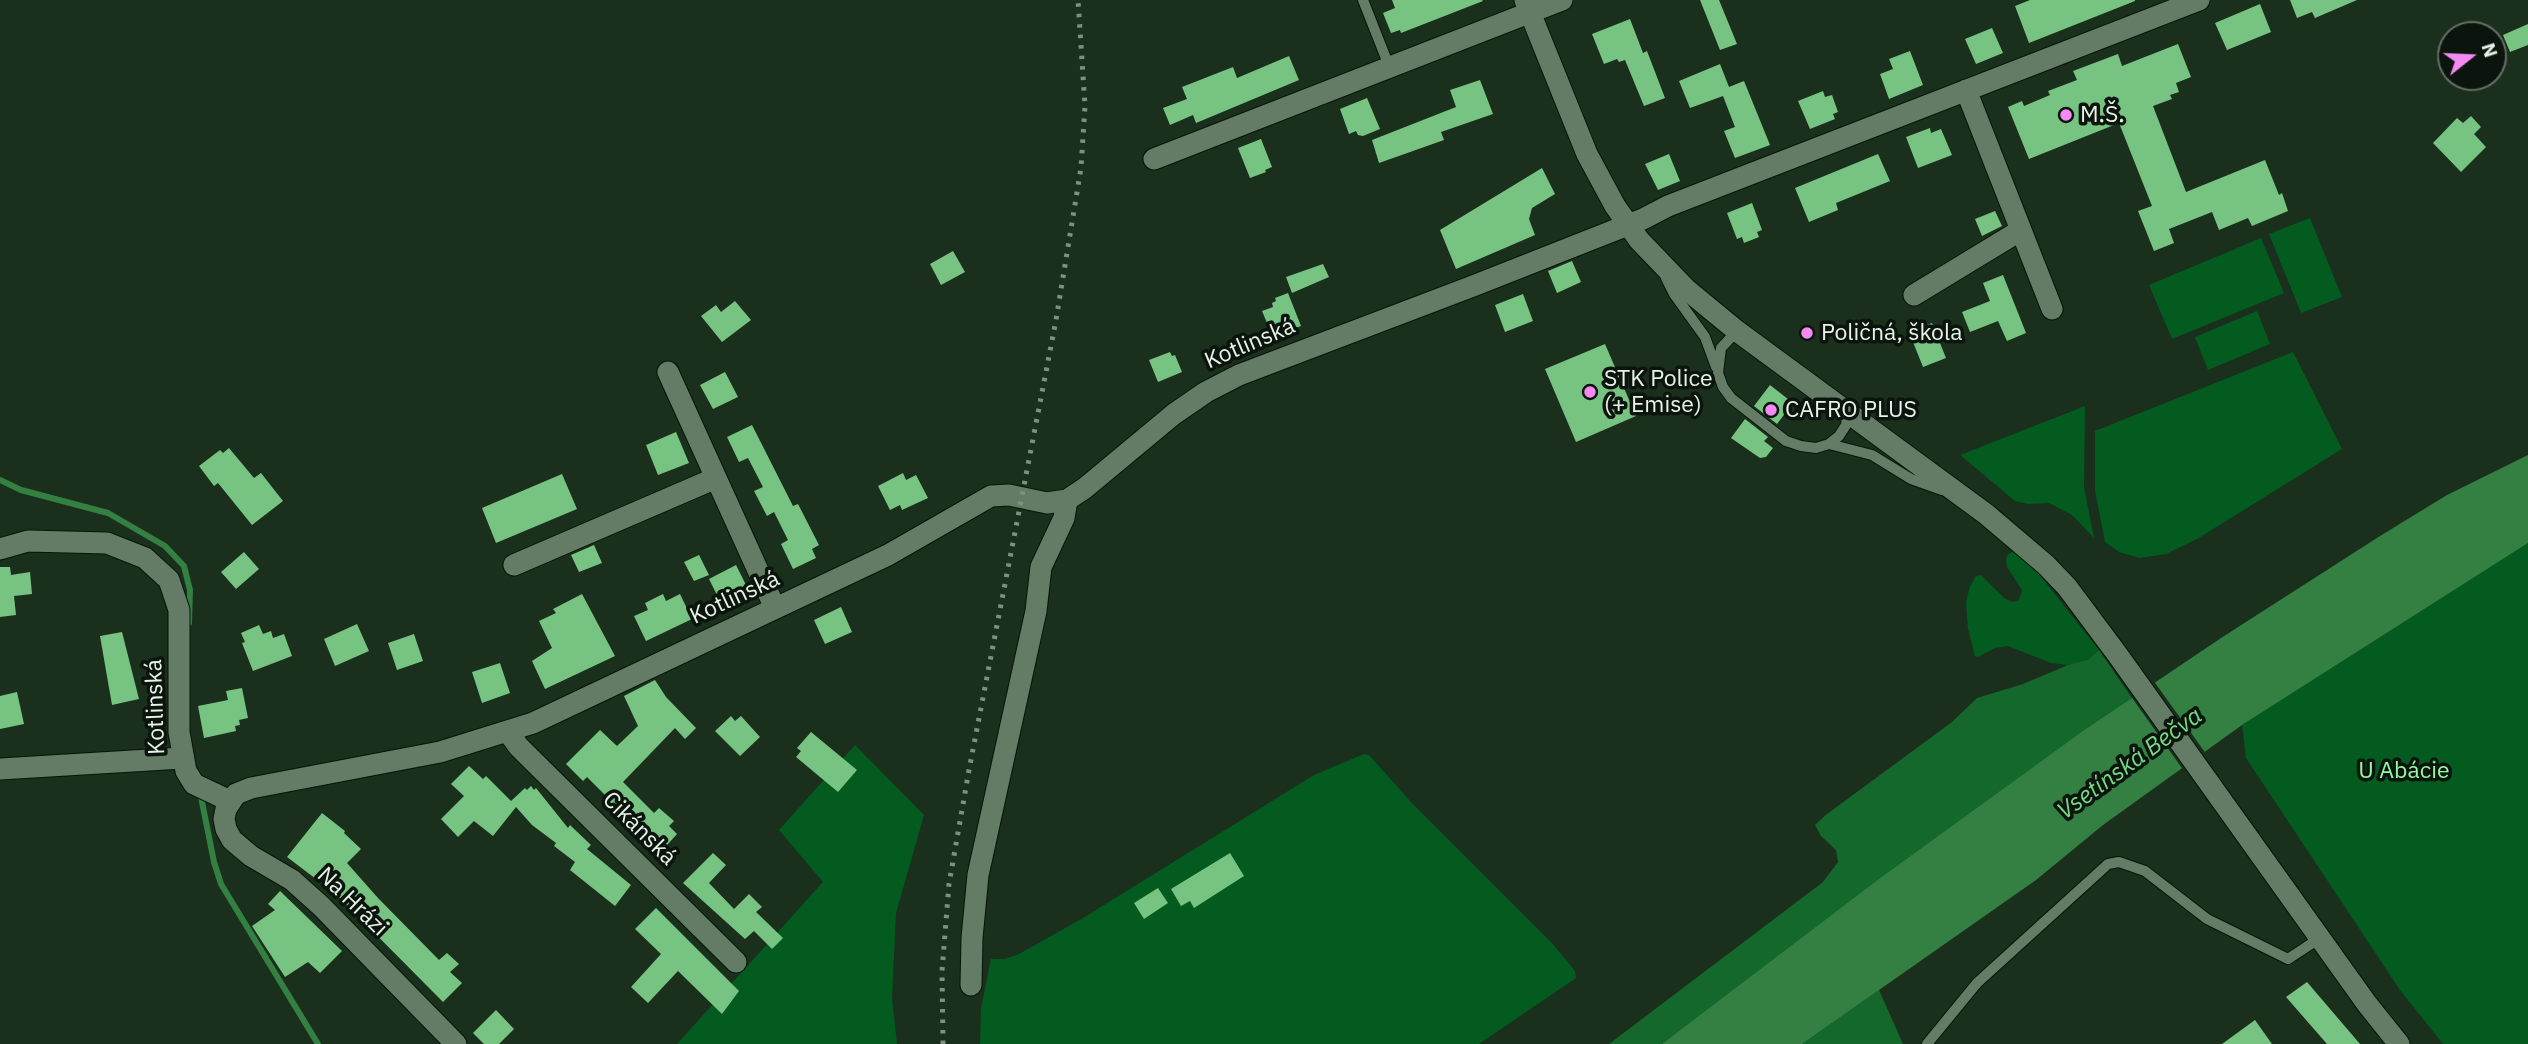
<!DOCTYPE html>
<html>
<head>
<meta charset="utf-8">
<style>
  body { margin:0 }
  #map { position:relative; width:2528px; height:1044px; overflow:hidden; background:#1b2f1d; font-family:"IBM Plex Sans",sans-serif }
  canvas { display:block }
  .north { position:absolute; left:2437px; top:21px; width:70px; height:70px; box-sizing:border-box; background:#0c150d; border:2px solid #636e64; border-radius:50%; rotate:72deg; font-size:19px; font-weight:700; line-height:28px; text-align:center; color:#e6f3e7 }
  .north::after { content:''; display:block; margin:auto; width:24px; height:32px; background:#f38af2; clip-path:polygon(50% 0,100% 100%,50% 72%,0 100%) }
</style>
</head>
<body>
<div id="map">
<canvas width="2528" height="1044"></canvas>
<div class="north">N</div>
</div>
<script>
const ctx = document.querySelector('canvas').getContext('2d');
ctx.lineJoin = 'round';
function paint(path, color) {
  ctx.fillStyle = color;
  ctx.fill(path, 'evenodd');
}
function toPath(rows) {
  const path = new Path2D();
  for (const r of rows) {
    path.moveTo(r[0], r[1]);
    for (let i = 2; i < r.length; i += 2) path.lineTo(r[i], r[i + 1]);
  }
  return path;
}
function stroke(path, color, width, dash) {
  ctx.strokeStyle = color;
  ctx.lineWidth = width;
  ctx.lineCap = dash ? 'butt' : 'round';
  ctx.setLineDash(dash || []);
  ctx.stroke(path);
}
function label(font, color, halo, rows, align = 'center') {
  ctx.font = font + ' "IBM Plex Sans",sans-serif';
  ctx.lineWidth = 7;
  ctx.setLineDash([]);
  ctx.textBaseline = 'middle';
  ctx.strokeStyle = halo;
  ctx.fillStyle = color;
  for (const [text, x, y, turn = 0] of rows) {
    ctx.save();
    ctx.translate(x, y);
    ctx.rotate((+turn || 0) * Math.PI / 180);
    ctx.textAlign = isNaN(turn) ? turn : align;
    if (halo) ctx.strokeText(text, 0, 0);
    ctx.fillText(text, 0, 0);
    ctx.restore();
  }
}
const green = toPath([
  [2310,218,2342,297,2301,313,2269,234],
  [2261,238,2284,293,2172,339,2149,285],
  [2257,311,2270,344,2208,370,2195,337],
  [2293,352,2342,449,2197,539,2166,554,2140,558,2119,552,2105,542,2095,491,2095,431],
  [2085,406,2084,487,2094,538,2072,515,2049,503,2028,504,2015,501,1960,455],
  [2528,543,2528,1044,2443,1044,2400,990,2246,758,2242,725],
  [2015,551,2039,574,2099,650,2089,659,2068,665,2051,663,2008,646,1995,648,1978,657,1975,656,1968,629,1966,602,1970,586,1976,576,1981,575,2004,598,2013,602,2019,600,2022,590,2007,567,2006,559,2008,554],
  [855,745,924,815,896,913,892,999,897,1044,677,1044,823,882,779,830],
  [1364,754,1369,755,1411,802,1552,943,1575,971,1576,978,1479,1044,980,1044,981,1008,991,959,1005,959,1019,954,1083,918,1314,775]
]);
const forest = toPath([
  [2099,650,2132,698,1662,1044,1609,1044,1823,882,1838,862,1836,850,1821,836,1815,825,1827,814,1952,722,1977,698,2023,684,2068,665,2089,659],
  [1879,990,1903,1044,1802,1044]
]);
const water = toPath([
  [2528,455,2528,543,2242,725,2103,825,2036,880,1802,1044,1662,1044,1879,879,2083,731,2221,638,2380,536,2447,495]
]);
const pier = toPath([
  [2153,680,2207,755,2184,771,2130,695]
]);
const stream = toPath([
  [0,480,21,490,108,513,165,546,184,566,190,590,189,623],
  [200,792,214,862,221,884,318,1044]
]);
const building = toPath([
  [1392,0,1482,0,1483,1,1401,33,1400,30,1391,33,1383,13,1395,8],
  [1700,0,1719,0,1737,44,1720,50],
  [2030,0,2135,0,2135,1,2029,43,2015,6],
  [2290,0,2357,0,2315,18,2312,12,2297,18],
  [2260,4,2271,32,2227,50,2215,23],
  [1630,19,1643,53,1647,51,1665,98,1644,106,1625,60,1619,62,1617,59,1604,64,1592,34],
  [2528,24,2528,45,2510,52,2503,35],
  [1992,28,2003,53,1976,64,1965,39],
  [2178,44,2191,77,2176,83,2179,92,2170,95,2172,99,2153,106,2186,192,2265,160,2279,195,2282,193,2288,211,2252,226,2248,218,2219,230,2212,212,2169,229,2174,243,2154,251,2138,211,2152,206,2119,123,2029,159,2008,107,2022,101,2024,106,2050,95,2048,91,2077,80,2073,71,2118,54,2122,66],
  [1910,51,1923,85,1889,99,1880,74,1893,69,1889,59],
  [1289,56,1299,80,1196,123,1193,115,1170,125,1163,108,1187,99,1182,87,1233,67,1237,78],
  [1720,64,1729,87,1744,81,1770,145,1735,158,1724,131,1735,127,1723,96,1690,108,1679,81],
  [1480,80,1493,114,1441,132,1444,140,1379,163,1372,140,1456,107,1450,90],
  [1823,91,1825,97,1832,95,1838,112,1833,114,1835,119,1810,129,1798,101],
  [1367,98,1380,129,1363,136,1358,135,1356,131,1349,134,1340,109],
  [2471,116,2481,127,2474,134,2486,147,2461,172,2433,143,2457,118,2463,123],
  [1930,128,1931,133,1941,129,1952,155,1918,168,1906,137],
  [1261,139,1272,167,1265,170,1266,172,1250,178,1238,148],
  [1669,154,1680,181,1658,190,1645,164],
  [1878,154,1890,181,1836,203,1838,210,1809,222,1795,188],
  [1542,168,1555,194,1532,208,1529,219,1535,235,1456,269,1440,230],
  [1752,203,1762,230,1757,232,1759,237,1744,243,1742,237,1737,239,1727,213],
  [1995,211,2002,226,1982,236,1975,219],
  [953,251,965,272,941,285,930,264],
  [1572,261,1581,282,1557,293,1548,271],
  [1323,264,1329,277,1292,293,1286,277],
  [2003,275,2026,333,2007,341,1998,321,1970,332,1962,312,1990,301,1983,283],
  [1288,293,1301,326,1273,337,1262,311,1273,307,1272,303,1276,301,1275,298],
  [1523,294,1533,321,1505,332,1495,305],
  [735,301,751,320,722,342,701,316,716,305,721,312],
  [1932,323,1946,358,1923,367,1909,332],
  [1605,344,1636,416,1576,442,1545,369],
  [1170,352,1172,356,1175,355,1182,372,1158,382,1149,360],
  [725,372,738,397,713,409,700,385],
  [1770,385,1793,403,1777,424,1754,406],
  [1745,419,1768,437,1764,441,1773,448,1766,457,1760,458,1731,438],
  [752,425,793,506,798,504,819,545,812,549,816,558,793,569,781,544,788,540,774,512,767,516,754,491,763,487,748,458,739,462,727,437],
  [676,432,689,463,658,475,646,445],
  [229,448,254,478,261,473,283,501,252,525,218,483,214,486,199,466,220,450,223,453],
  [903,473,906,480,916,475,928,498,902,510,900,505,890,510,878,486],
  [562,474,577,509,496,543,482,508],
  [594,545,602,563,579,572,571,555],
  [244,552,259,569,236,589,221,572],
  [699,555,709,575,694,581,684,562],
  [736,565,749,591,725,602,721,593,717,595,709,579],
  [0,567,10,567,11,575,30,572,32,594,14,596,16,615,0,617],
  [582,594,615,656,545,689,532,661,552,648,539,621,556,613,553,609],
  [663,594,666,601,680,594,692,619,646,641,634,616,648,610,645,603],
  [841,607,852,632,825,644,814,620],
  [357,624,369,651,335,666,324,639],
  [259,625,263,634,271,631,273,638,284,634,292,656,253,671,242,643,245,642,241,633],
  [122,632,139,699,112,705,100,636],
  [414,634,423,661,397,670,388,643],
  [500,663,510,693,482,703,472,672],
  [655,680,666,697,696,728,685,739,675,728,623,782,654,813,659,808,674,821,669,826,677,834,658,855,605,803,609,799,587,777,583,781,566,764,600,730,617,746,638,726,624,696],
  [242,688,248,718,239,720,240,725,235,726,236,731,204,738,198,706,228,700,226,691],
  [17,692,24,724,0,729,0,696],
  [731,716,735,721,741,716,760,737,740,756,715,731],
  [811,732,857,770,838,792,796,757,801,751,797,748],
  [469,766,483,779,486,776,511,801,525,788,527,790,531,786,534,790,536,788,568,828,570,825,591,845,587,849,631,885,615,906,570,870,575,862,554,846,556,843,532,825,516,807,493,836,474,821,458,837,441,819,464,796,451,784],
  [322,813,345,831,344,833,361,849,347,863,378,898,439,960,447,953,459,964,450,972,462,983,443,1002,318,876,316,879,287,857],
  [713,853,726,865,709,883,734,909,749,894,762,907,756,912,783,938,772,949,754,931,745,939,683,883],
  [1230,853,1244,876,1194,908,1190,901,1181,906,1171,889],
  [1158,888,1168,903,1144,919,1134,903],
  [280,891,342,951,320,973,308,962,285,977,252,926,275,910,268,904],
  [656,908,739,991,722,1014,678,971,648,1003,631,987,661,954,635,929],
  [2307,982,2360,1044,2327,1044,2286,997],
  [496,1010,514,1029,499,1044,484,1044,473,1033],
  [2255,1020,2272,1044,2222,1044]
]);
const lane = toPath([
  [1363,0,1389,66],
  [1666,278,1674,294,1705,337,1716,367],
  [1737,331,1721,348,1718,373,1723,387,1731,398,1786,441,1801,446,1816,448,1829,444,1839,436,1846,425,1848,413],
  [1829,444,1872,455,1911,479,1942,490],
  [1927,1044,1977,983,2108,864,2119,862,2145,871,2207,919,2288,959,2320,938]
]);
const street = toPath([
  [1966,90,2052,309],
  [1154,159,1562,0],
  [1914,295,2021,230],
  [668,372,775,608],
  [0,549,28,541,107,543,145,558,169,580,179,610,179,732,186,771,194,784,230,801],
  [514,565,716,478],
  [508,732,519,747,736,962],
  [0,769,182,758],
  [971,985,972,938,978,875,1036,611,1041,567,1064,518,1067,500],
  [456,1044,321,906,292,880,251,856,232,840,226,829,224,819,226,809,236,794,251,788,440,752,533,723,888,555,991,496,1009,495,1047,503,1067,500,1085,488,1174,414,1206,392,1239,375,1473,286,1643,219,1668,206,2199,0]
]);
const secondary = toPath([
  [1525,0,1587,154,1615,206,1639,240,1686,289,1737,331,1986,514,2046,565,2067,587,2117,654,2367,1004,2399,1044]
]);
const rail = toPath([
  [943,1044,942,971,949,884,969,770,1056,320,1081,168,1085,106,1078,0]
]);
const markers = [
  [2066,115,7,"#f38af2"],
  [1807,333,7,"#f38af2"],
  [1590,392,7,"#f38af2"],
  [1771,410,7,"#f38af2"]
];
const poiNames = [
  ["M.Š.",2080,115],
  ["Poličná, škola",1821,333],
  ["STK Police",1604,379],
  ["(+ Emise)",1604,405],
  ["CAFRO PLUS",1785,410]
];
const streetNames = [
  ["Kotlinská",1250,344,-23],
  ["Kotlinská",735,598,-25],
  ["Kotlinská",156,707,-92],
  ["Cikánská",639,829,45],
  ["Na Hrázi",352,902,44]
];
const parkNames = [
  ["U Abácie",2404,771]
];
const waterNames = [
  ["Vsetínská Bečva",2130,764,-36]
];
paint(green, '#035b20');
paint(forest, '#15682b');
paint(water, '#338042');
paint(pier, '#1b2f1d');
stroke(stream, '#338042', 6);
paint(building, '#77c482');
stroke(lane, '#041707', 12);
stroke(street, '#041707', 23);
stroke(secondary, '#041707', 23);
stroke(lane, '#647b66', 10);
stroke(street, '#647b66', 21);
stroke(secondary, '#647b66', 21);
stroke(rail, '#7f9081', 5, [3.5, 7]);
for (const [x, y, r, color] of markers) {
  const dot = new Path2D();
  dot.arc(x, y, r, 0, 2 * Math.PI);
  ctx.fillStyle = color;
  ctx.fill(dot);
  stroke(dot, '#0c150d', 2.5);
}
label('23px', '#e6f3e7', '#0c150d', poiNames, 'left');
label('23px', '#e6f3e7', '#0c150d', streetNames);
label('23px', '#94f9a2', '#0c150d', parkNames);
label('italic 24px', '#76db86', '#0c150d', waterNames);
</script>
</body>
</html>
